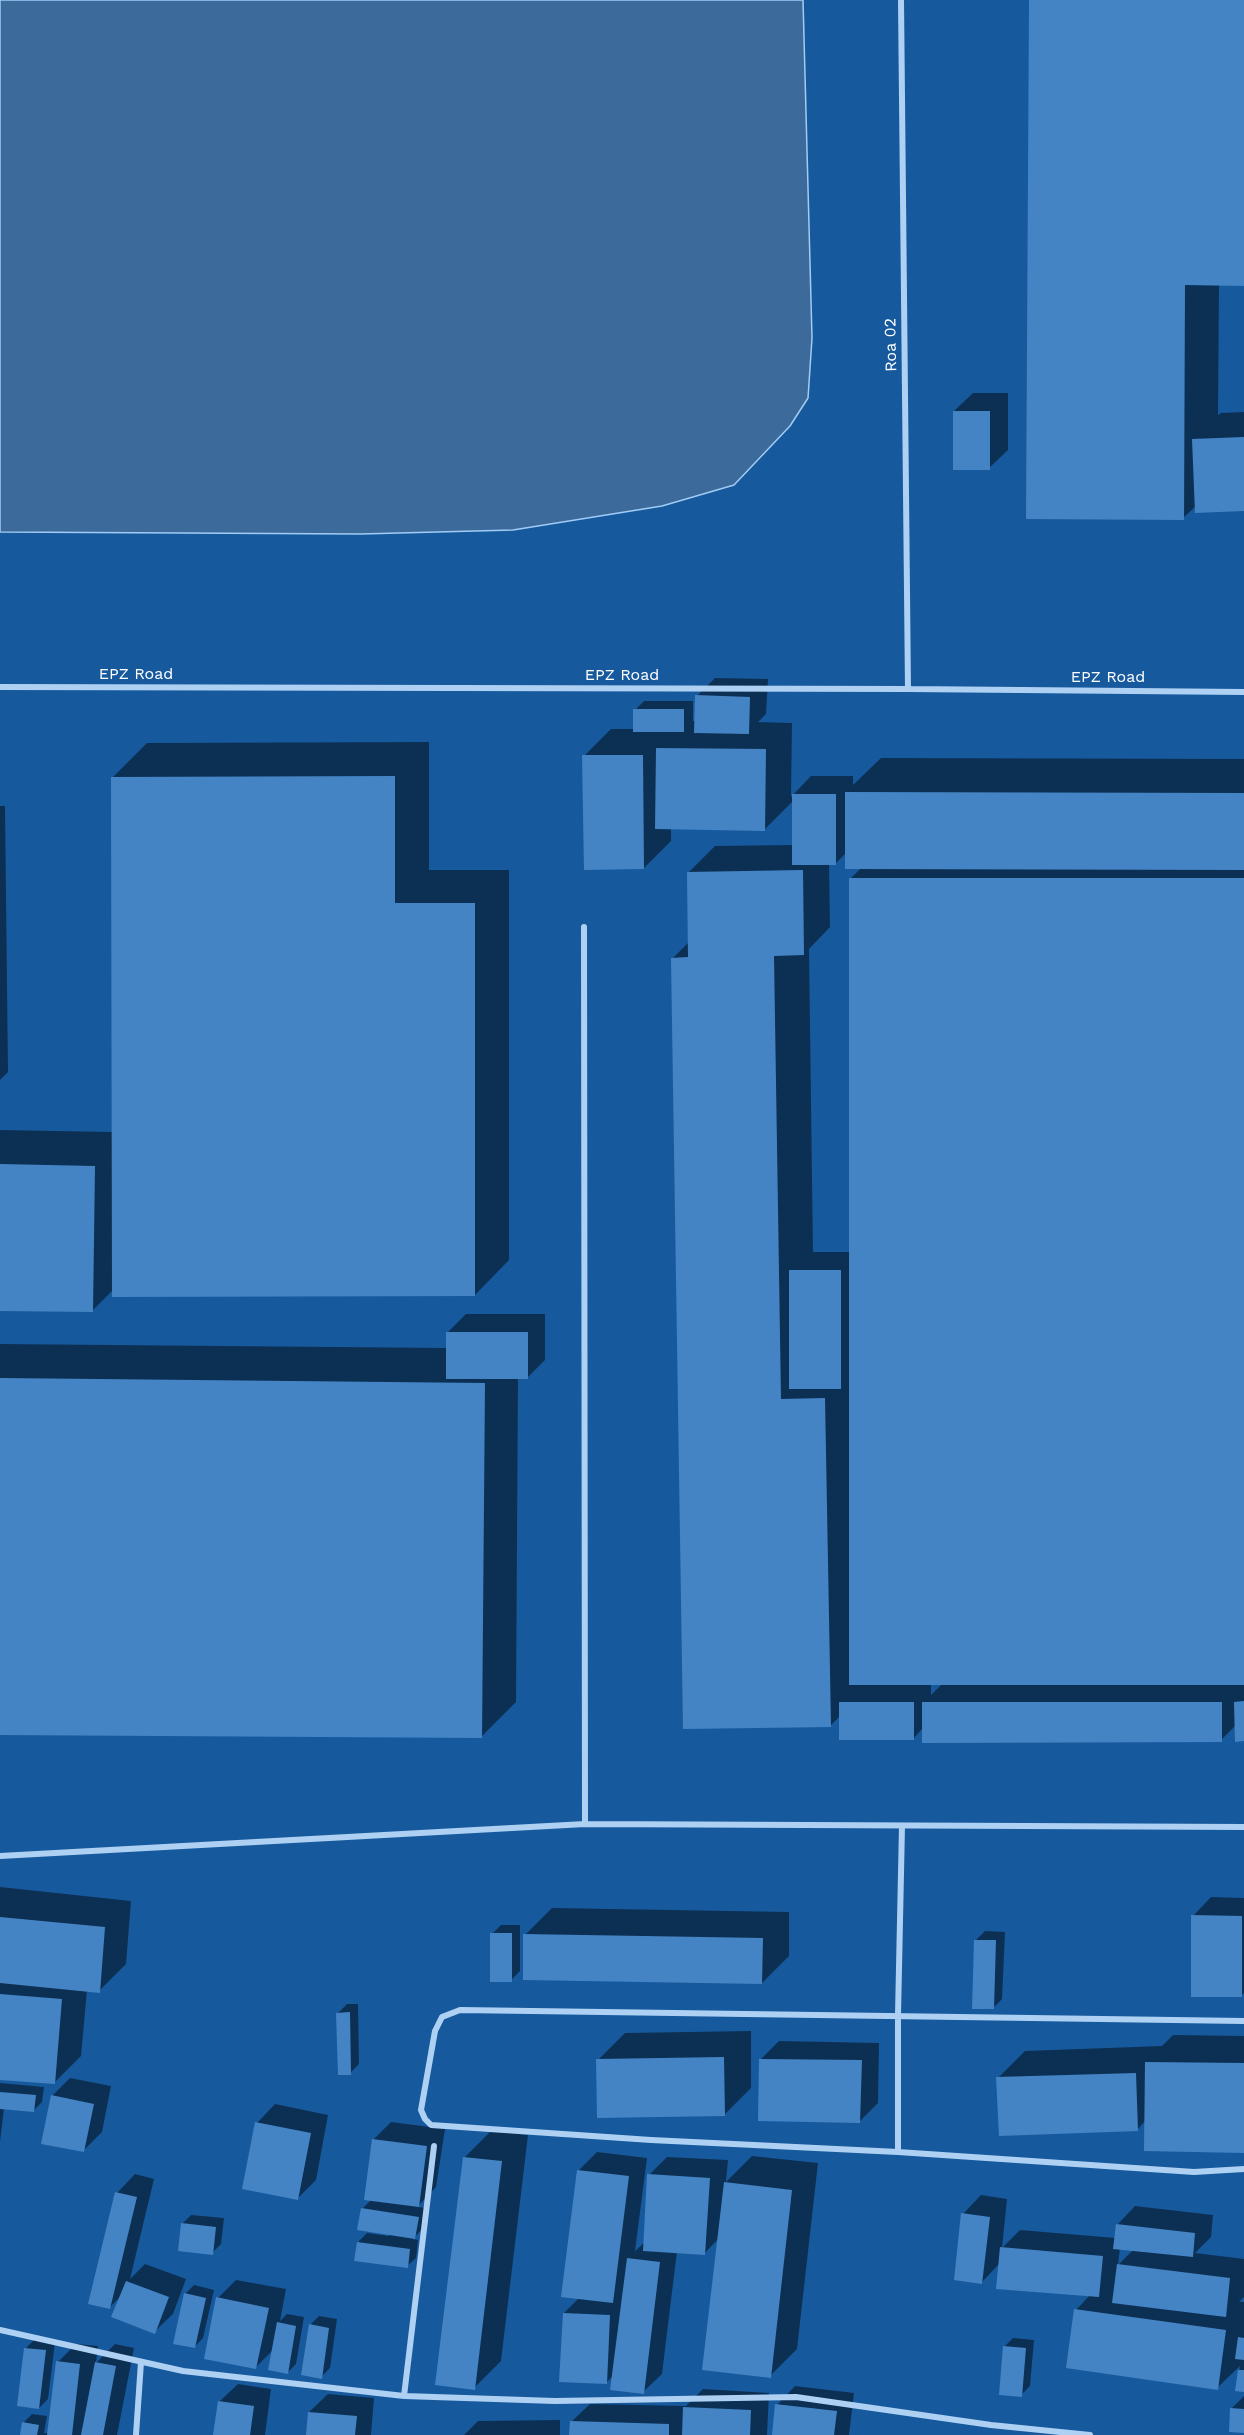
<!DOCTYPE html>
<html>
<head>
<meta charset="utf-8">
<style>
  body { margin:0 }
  canvas { display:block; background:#17599d }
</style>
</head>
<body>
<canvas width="1244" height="2435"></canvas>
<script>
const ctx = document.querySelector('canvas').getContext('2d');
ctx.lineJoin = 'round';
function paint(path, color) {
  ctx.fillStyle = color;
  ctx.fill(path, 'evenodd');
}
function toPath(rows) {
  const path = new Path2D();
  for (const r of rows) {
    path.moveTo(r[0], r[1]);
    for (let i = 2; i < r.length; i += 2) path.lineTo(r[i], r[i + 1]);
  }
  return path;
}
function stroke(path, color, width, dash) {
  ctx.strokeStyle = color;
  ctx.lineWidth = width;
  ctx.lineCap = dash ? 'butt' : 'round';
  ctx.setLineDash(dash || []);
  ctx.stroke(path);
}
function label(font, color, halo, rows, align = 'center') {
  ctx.font = font + ' "Work Sans",sans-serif';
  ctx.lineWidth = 5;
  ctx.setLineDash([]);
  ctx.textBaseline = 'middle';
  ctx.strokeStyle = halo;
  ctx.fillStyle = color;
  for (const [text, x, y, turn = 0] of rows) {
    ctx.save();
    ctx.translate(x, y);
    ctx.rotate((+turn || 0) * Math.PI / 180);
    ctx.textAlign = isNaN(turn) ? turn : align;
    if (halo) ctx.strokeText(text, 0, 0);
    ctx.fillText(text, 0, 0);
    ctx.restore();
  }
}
const water = toPath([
  [0,0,803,0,812,338,808,398,790,426,734,485,662,506,513,530,361,534,0,532,0,0]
]);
const shadow = toPath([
  [1030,0,1244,0,1244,284,1219,284,1218,415,1221,413,1244,412,1244,510,1197,505,1183,518],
  [973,393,1008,393,1008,450,989,468,954,411],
  [715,678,768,679,766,714,758,722,792,723,791,797,811,776,853,776,853,785,881,758,1244,759,1244,1740,1236,1725,1221,1740,923,1728,913,1739,841,1715,830,1726,673,958,689,942,688,873,715,846,793,845,793,801,764,830,671,828,671,841,644,868,584,756,611,729,635,729,635,710,644,701,693,701,693,721,696,721,697,696],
  [847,852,861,868,851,878,851,1252,813,1252,809,949,830,927,829,863,836,863],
  [931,1683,943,1683,931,1695],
  [429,742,429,870,509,870,509,1260,475,1295,113,1290,92,1311,0,1309,0,1130,113,1132,113,777,147,743],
  [0,806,5,806,8,1072,0,1080],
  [466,1314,545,1314,545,1360,527,1378,518,1378,516,1702,481,1737,0,1733,0,1344,448,1348,448,1332],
  [0,1887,131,1901,126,1964,99,1991,87,1990,81,2056,54,2083,0,2078],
  [1211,1897,1244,1898,1244,1993,1241,1996,1193,1916],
  [552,1908,789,1912,789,1956,762,1983,525,1935],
  [501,1925,520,1925,520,1971,511,1980,492,1934],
  [985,1931,1005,1932,1002,1999,993,2008,976,1940],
  [347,2004,358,2004,359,2064,350,2073,338,2013],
  [751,2031,751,2088,724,2115,598,2060,625,2033],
  [1173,2035,1244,2036,1244,2151,1145,2121,1137,2130,998,2078,1025,2051,1162,2046],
  [779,2041,879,2043,878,2103,859,2122,761,2059],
  [70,2078,111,2086,102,2132,83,2151,52,2096],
  [0,2083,44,2087,42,2102,33,2111,4,2108,0,2142],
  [275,2104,328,2115,316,2180,297,2199,257,2123],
  [391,2122,445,2129,436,2187,417,2207,427,2208,423,2228,413,2239,418,2240,416,2258,407,2266,358,2242,367,2233,389,2236,389,2233,362,2209,371,2200,373,2140],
  [491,2131,528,2135,501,2361,474,2388,464,2158],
  [597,2152,647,2158,635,2251,645,2242,649,2175,667,2157,728,2160,726,2182,752,2156,818,2163,797,2349,770,2376,718,2239,705,2253,677,2251,662,2374,643,2392,613,2376,606,2383,564,2313,580,2297,579,2170],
  [135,2174,154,2179,130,2279,145,2264,186,2279,173,2314,154,2332,122,2295,109,2308,117,2193],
  [981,2195,1007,2199,1002,2248,1020,2230,1116,2238,1117,2225,1135,2206,1213,2215,1211,2237,1195,2253,1244,2259,1244,2297,1239,2302,1244,2302,1244,2391,1236,2390,1240,2366,1217,2388,1076,2310,1090,2295,1000,2263,982,2282,963,2214],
  [1120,2248,1133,2250,1118,2265],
  [191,2215,224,2218,221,2244,212,2253,182,2224],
  [236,2280,286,2289,280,2321,287,2314,304,2317,296,2364,287,2373,273,2350,256,2367,218,2298],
  [194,2285,214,2290,203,2338,194,2347,185,2294],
  [319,2316,337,2319,330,2368,321,2377,310,2325],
  [1013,2338,1034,2340,1030,2386,1021,2395,1004,2347],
  [35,2339,55,2342,48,2399,39,2408,26,2348],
  [76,2344,98,2346,96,2363,115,2344,134,2348,117,2435,22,2435,23,2423,32,2414,47,2416,44,2433,49,2433,58,2362],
  [238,2384,271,2389,265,2435,215,2435,219,2402],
  [795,2386,854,2393,849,2435,773,2435,777,2405],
  [703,2389,769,2393,767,2435,571,2435,571,2422,590,2404,686,2406],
  [328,2394,374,2398,371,2435,307,2435,309,2412],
  [1244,2396,1244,2431,1232,2408],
  [560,2420,560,2435,464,2435,478,2421]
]);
const building = toPath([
  [1029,0,1244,0,1244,286,1185,285,1184,520,1026,519],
  [953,411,990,411,990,470,953,470],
  [1244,437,1244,511,1195,513,1192,439],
  [695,695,750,697,749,734,694,733],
  [633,709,684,709,684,732,633,732],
  [656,748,766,749,765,831,655,829],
  [582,755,643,755,644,869,584,870],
  [395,776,395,903,475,903,475,1296,112,1297,111,777],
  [845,792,1244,793,1244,870,845,869],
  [792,794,836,794,836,865,792,865],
  [803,870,804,955,774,956,781,1399,825,1398,831,1727,683,1729,671,958,688,957,687,872],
  [849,878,1244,878,1244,1685,849,1685],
  [0,1164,95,1166,93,1312,0,1311],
  [789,1270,841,1270,841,1389,789,1389],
  [446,1332,528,1332,528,1379,446,1379],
  [0,1378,485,1383,482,1738,0,1735],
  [1244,1701,1244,1741,1235,1742,1234,1702],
  [839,1702,914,1702,914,1740,839,1740],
  [922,1702,1222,1702,1222,1742,922,1743],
  [1191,1915,1242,1916,1242,1997,1191,1997],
  [0,1917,105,1927,100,1993,0,1983],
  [490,1933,512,1933,512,1982,490,1982],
  [523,1934,763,1938,762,1984,523,1980],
  [974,1940,996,1940,994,2009,972,2009],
  [0,1994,62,1999,55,2084,0,2080],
  [350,2012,351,2075,338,2075,336,2013],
  [724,2057,725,2116,597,2118,596,2059],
  [759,2059,862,2060,860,2123,758,2121],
  [1145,2062,1244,2063,1244,2153,1144,2151],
  [1136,2073,1138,2131,999,2136,996,2077],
  [0,2092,36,2095,34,2112,0,2109],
  [51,2095,94,2104,84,2152,41,2144],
  [255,2122,311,2133,298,2200,242,2189],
  [372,2139,427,2146,419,2207,364,2200],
  [463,2157,502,2161,475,2390,435,2385],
  [577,2170,629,2176,613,2303,561,2297],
  [647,2174,710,2178,705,2255,643,2251],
  [724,2182,792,2190,771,2378,702,2370],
  [115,2192,137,2197,110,2309,88,2304],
  [361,2208,419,2217,415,2239,357,2230],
  [961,2213,990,2217,982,2284,954,2280],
  [181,2223,216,2227,213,2255,178,2251],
  [1116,2224,1195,2233,1193,2257,1113,2249],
  [357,2242,410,2249,408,2268,354,2261],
  [1000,2247,1103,2256,1099,2297,996,2289],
  [627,2258,660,2262,644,2394,610,2390],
  [1117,2264,1230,2278,1226,2317,1112,2303],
  [126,2281,169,2297,155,2334,111,2317],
  [184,2293,206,2298,195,2348,173,2344],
  [216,2297,269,2308,256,2369,204,2359],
  [1074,2309,1226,2330,1218,2390,1066,2368],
  [563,2313,610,2315,607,2384,559,2382],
  [277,2322,296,2326,288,2374,268,2370],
  [309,2324,329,2328,322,2379,301,2375],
  [1238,2337,1244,2338,1244,2360,1235,2359],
  [1003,2346,1026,2348,1022,2397,999,2395],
  [24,2348,46,2350,39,2409,17,2406],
  [56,2361,80,2364,72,2435,47,2435],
  [95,2362,116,2366,103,2435,81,2435],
  [1238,2370,1244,2370,1244,2392,1235,2391],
  [218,2401,254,2406,250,2435,213,2435],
  [775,2404,837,2411,834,2435,772,2435],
  [683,2407,751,2410,750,2435,682,2435],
  [1230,2408,1244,2409,1244,2433,1229,2432],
  [308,2412,357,2416,355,2435,306,2435],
  [570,2421,669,2424,669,2435,569,2435],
  [22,2422,39,2425,37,2435,20,2435]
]);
const street = toPath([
  [901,0,908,689],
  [0,687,908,689,1244,692],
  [584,927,585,1824],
  [0,1856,585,1824,1244,1827],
  [1244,2021,460,2010,442,2017,435,2031,421,2110,425,2119,431,2125,651,2140,898,2152,1194,2172,1244,2169],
  [898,2152,898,2015,902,1826],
  [0,2330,183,2371,404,2396,555,2401,796,2397,991,2425,1090,2435],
  [404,2396,434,2146],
  [136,2435,141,2362]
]);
const streetNames = [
  ["Roa 02",891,345,-91],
  ["EPZ Road",136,674],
  ["EPZ Road",622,675],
  ["EPZ Road",1108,677]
];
paint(water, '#3c6a9b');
stroke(water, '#a1ccf5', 1.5);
paint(shadow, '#0007');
paint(building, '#4484c5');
stroke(street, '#aed1f3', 6);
label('16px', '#fff', '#17599d', streetNames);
</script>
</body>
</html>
